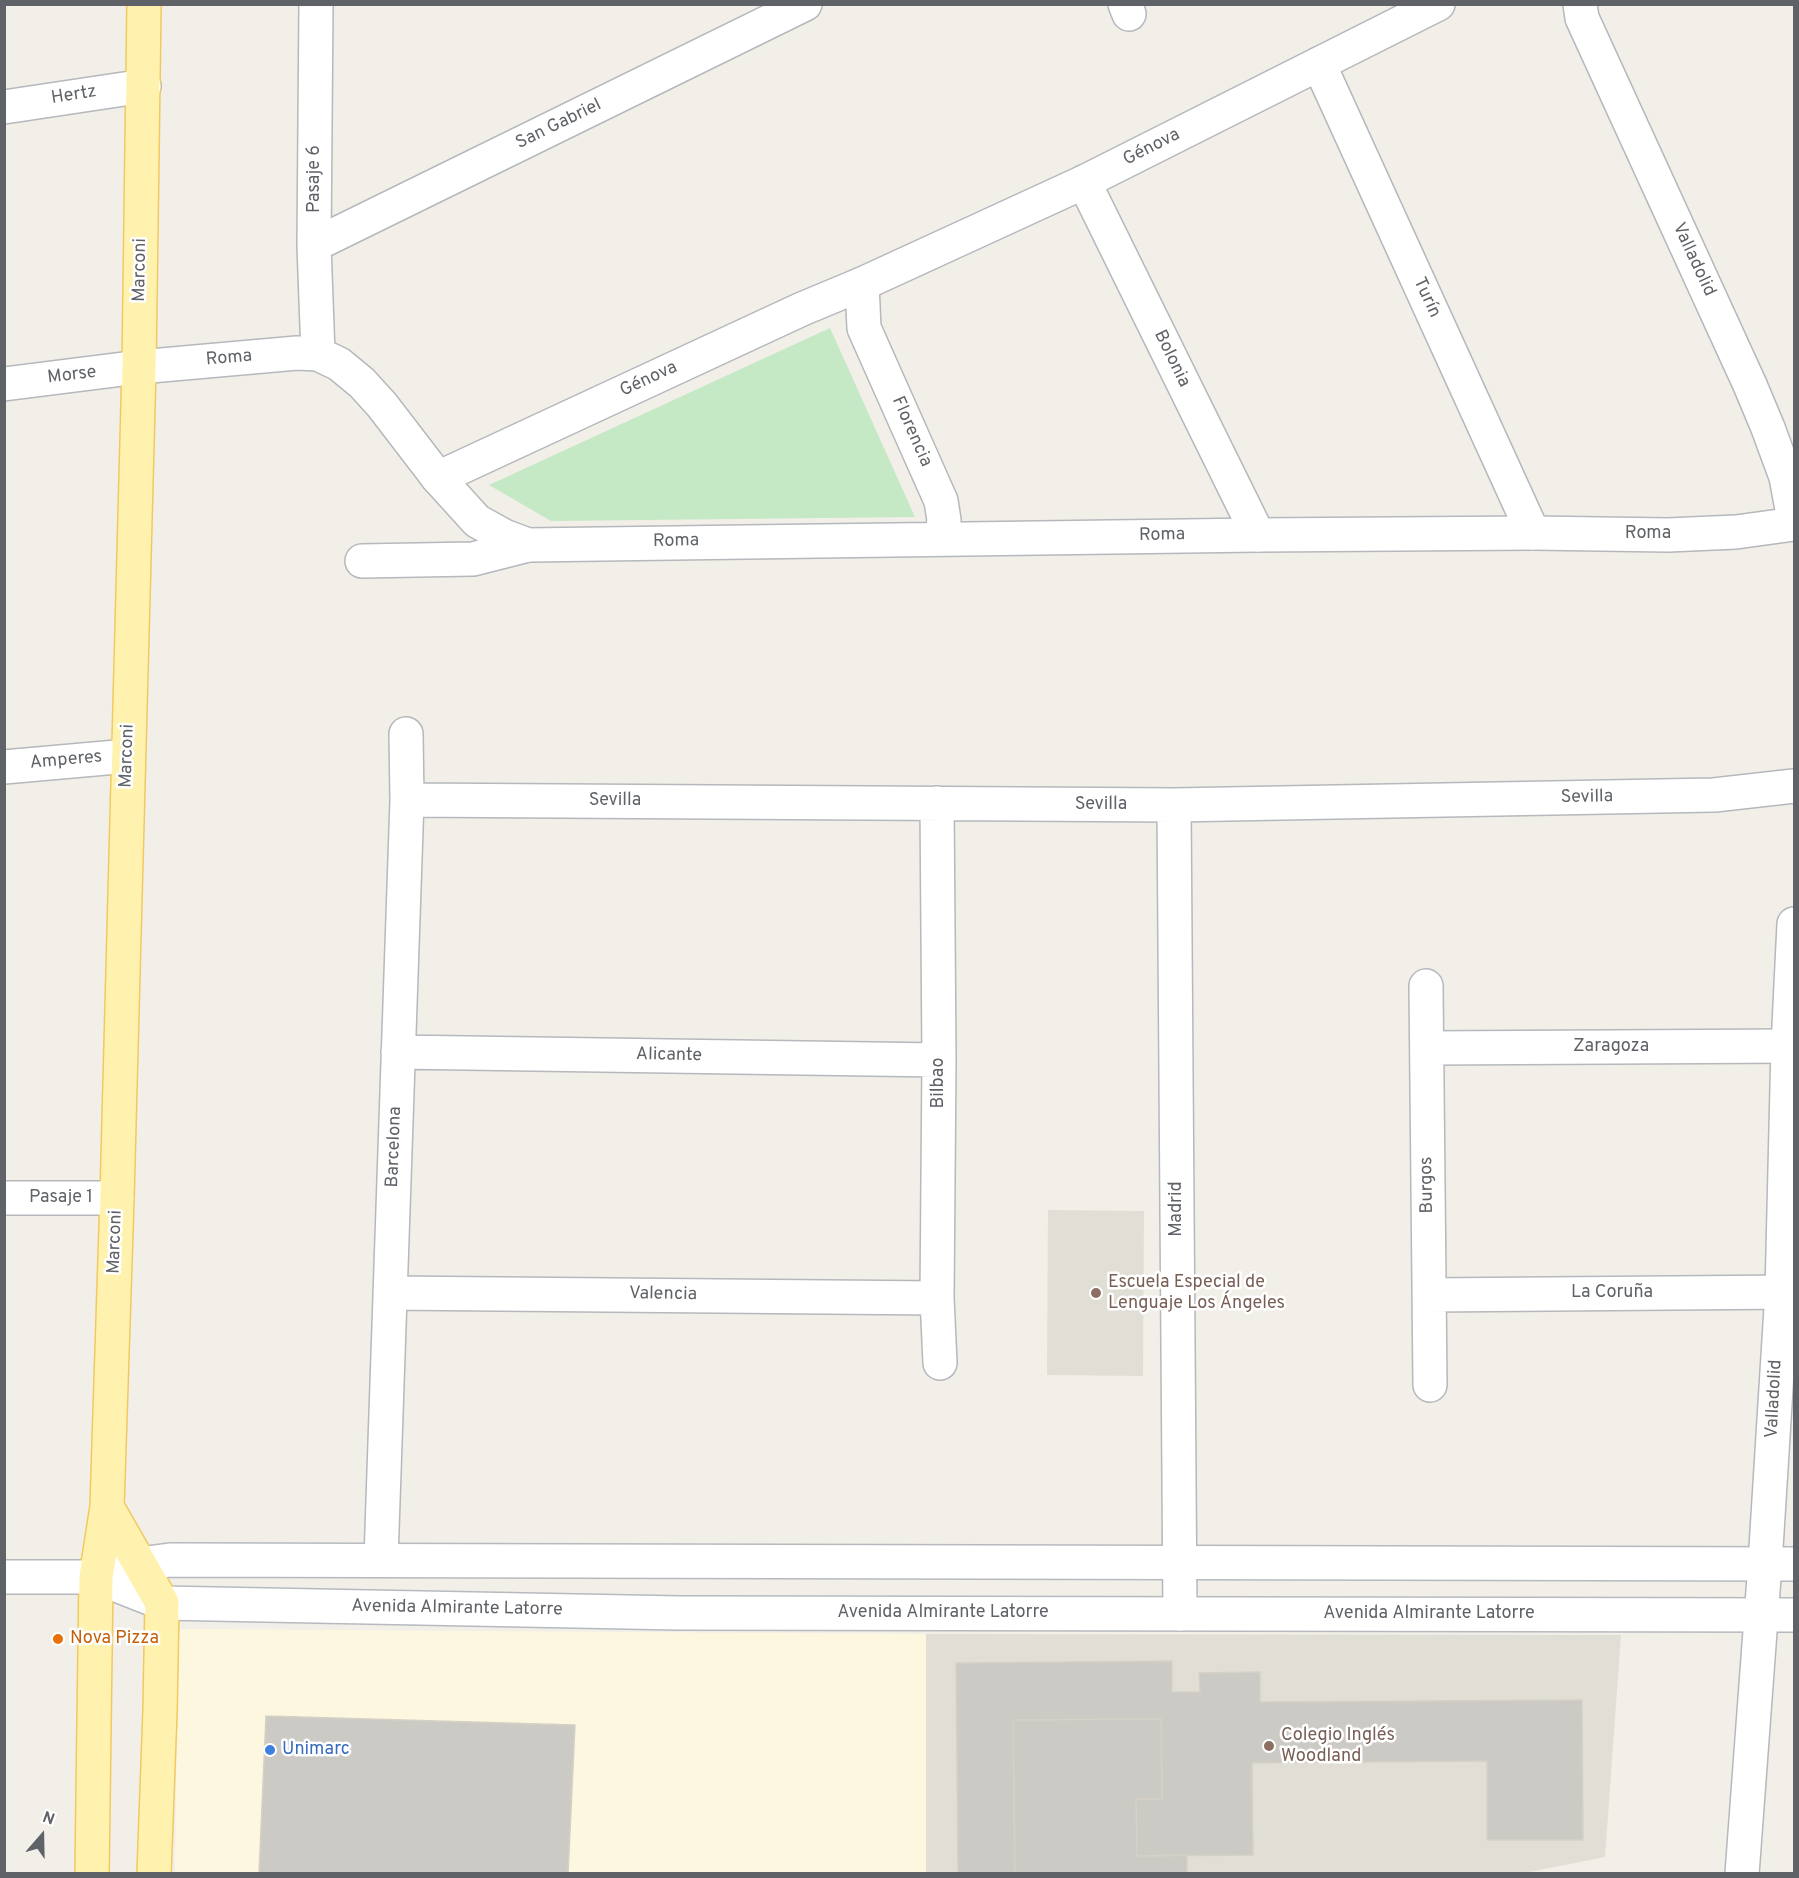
<!DOCTYPE html>
<html>
<head>
<meta charset="utf-8">
<style>
  body { margin:0 }
  #map { position:relative; width:1799px; height:1878px; overflow:hidden; background:#f1efe8; font-family:Overpass,sans-serif }
  canvas { display:block }
  .frame { position:absolute; inset:0; border:6px solid #5f6368; pointer-events:none }
  .north { position:absolute; left:12px; top:1806px; width:60px; height:60px; -webkit-text-stroke:4px #fff; paint-order:stroke; rotate:20deg; font-size:16px; font-weight:700; line-height:24px; text-align:center; color:#5f6368 }
  .north::after { content:''; display:block; margin:auto; width:21px; height:27px; background:#5f6368; clip-path:polygon(50% 0,100% 100%,50% 72%,0 100%) }
</style>
</head>
<body>
<div id="map">
<canvas width="1799" height="1878"></canvas>
<div class="frame"></div>
<div class="north">N</div>
</div>
<script>
const ctx = document.querySelector('canvas').getContext('2d');
ctx.lineJoin = 'round';
function paint(path, color) {
  ctx.fillStyle = color;
  ctx.fill(path, 'evenodd');
}
function toPath(rows) {
  const path = new Path2D();
  for (const r of rows) {
    path.moveTo(r[0], r[1]);
    for (let i = 2; i < r.length; i += 2) path.lineTo(r[i], r[i + 1]);
  }
  return path;
}
function stroke(path, color, width, dash) {
  ctx.strokeStyle = color;
  ctx.lineWidth = width;
  ctx.lineCap = dash ? 'butt' : 'round';
  ctx.setLineDash(dash || []);
  ctx.stroke(path);
}
function label(font, color, halo, rows, align = 'center') {
  ctx.font = font + ' Overpass,sans-serif';
  ctx.lineWidth = 5;
  ctx.setLineDash([]);
  ctx.textBaseline = 'middle';
  ctx.strokeStyle = halo;
  ctx.fillStyle = color;
  for (const [text, x, y, turn = 0] of rows) {
    ctx.save();
    ctx.translate(x, y);
    ctx.rotate((+turn || 0) * Math.PI / 180);
    ctx.textAlign = isNaN(turn) ? turn : align;
    if (halo) ctx.strokeText(text, 0, 0);
    ctx.fillText(text, 0, 0);
    ctx.restore();
  }
}
const commercial = toPath([
  [178,1629,926,1634,926,1873,175,1874]
]);
const education = toPath([
  [1048,1210,1144,1211,1143,1376,1047,1375],
  [926,1634,1621,1635,1605,1857,1519,1874,926,1874]
]);
const green = toPath([
  [830,328,915,517,551,521,489,485]
]);
const building = toPath([
  [1172,1661,1172,1692,1200,1692,1199,1673,1260,1672,1260,1702,1582,1700,1583,1840,1487,1840,1487,1761,1252,1763,1253,1855,1137,1856,1136,1799,1162,1799,1161,1719,1013,1720,1015,1874,958,1874,956,1663,1172,1661],
  [266,1716,575,1725,568,1874,259,1874,266,1716],
  [1161,1719,1162,1799,1136,1799,1137,1856,1187,1855,1187,1874,1015,1874,1013,1720,1161,1719]
]);
const minor = toPath([
  [316,4,314,245,318,354],
  [1125,4,1129,14],
  [1319,64,1533,533],
  [4,107,144,86],
  [1084,182,1258,535],
  [314,245,805,4],
  [4,384,139,367],
  [438,478,802,309,862,284],
  [362,561,473,559,528,545],
  [4,767,128,756],
  [407,800,1174,805,1714,795,1794,786],
  [937,803,939,1060,937,1298,940,1363],
  [1174,805,1180,1614],
  [1426,986,1430,1385],
  [1427,1048,1794,1046],
  [398,1052,939,1060],
  [4,1198,117,1198],
  [390,1293,937,1298],
  [1429,1295,1794,1292],
  [381,1559,407,800,406,734],
  [1742,1874,1765,1564]
]);
const tertiary = toPath([
  [1580,4,1582,18,1750,385,1768,428,1786,477,1794,520],
  [139,367,297,353,318,354,339,364,362,383,382,405,438,478,477,521,504,536,528,545,1258,535,1533,533,1668,535,1736,532,1794,524],
  [941,538,944,520,941,501,864,328,862,284,1084,182,1438,4],
  [1765,1564,1782,1292,1788,1046,1794,924],
  [4,1577,96,1577]
]);
const secondary = toPath([
  [115,1571,139,1564,170,1560,1794,1564],
  [96,1577,162,1603,679,1613,1794,1615]
]);
const primary = toPath([
  [107,1507,162,1603,160,1711,154,1874],
  [92,1874,96,1577,107,1507,117,1198,139,367,144,4]
]);
const markers = [
  [1096,1293,6,"#8d6e63"],
  [58,1639,6,"#e8710a"],
  [1269,1746,6,"#8d6e63"],
  [270,1750,6,"#3f7fe0"]
];
const streetNames = [
  ["Hertz",74,96,-9],
  ["San Gabriel",559,125,-26],
  ["Génova",1152,148,-27],
  ["Pasaje 6",315,179,-90],
  ["Valladolid",1693,260,65],
  ["Marconi",141,270,-89],
  ["Turín",1426,298,65],
  ["Roma",229,359,-5],
  ["Bolonia",1171,359,64],
  ["Morse",72,376,-7],
  ["Génova",649,380,-25],
  ["Florencia",911,432,66],
  ["Roma",1648,534],
  ["Roma",1162,536,-1],
  ["Roma",676,542,-1],
  ["Marconi",128,756,-88],
  ["Amperes",66,761,-5],
  ["Sevilla",1587,798,-1],
  ["Sevilla",615,801],
  ["Sevilla",1101,805],
  ["Zaragoza",1611,1047],
  ["Alicante",669,1056,1],
  ["Bilbao",939,1083,-90],
  ["Barcelona",395,1147,-88],
  ["Burgos",1428,1185,-91],
  ["Pasaje 1",61,1198],
  ["Madrid",1177,1209,-90],
  ["Marconi",116,1242,-88],
  ["La Coruña",1612,1293],
  ["Valencia",663,1295,1],
  ["Valladolid",1775,1399,-87],
  ["Avenida Almirante Latorre",457,1609,1],
  ["Avenida Almirante Latorre",943,1613],
  ["Avenida Almirante Latorre",1429,1614]
];
const educationNames = [
  ["Escuela Especial de",1108,1283],
  ["Lenguaje Los Ángeles",1108,1304],
  ["Colegio Inglés",1281,1736],
  ["Woodland",1281,1757]
];
const foodNames = [
  ["Nova Pizza",70,1639]
];
const shopNames = [
  ["Unimarc",282,1750]
];
paint(commercial, '#fef7e0');
paint(education, '#e1ded6');
paint(green, '#c5e8c5');
paint(building, '#cccac5');
stroke(building, '#d6d1c6', 1.5);
stroke(minor, '#b5b8bc', 36);
stroke(tertiary, '#b5b8bc', 36);
stroke(secondary, '#b6babf', 36);
stroke(primary, '#f2c960', 36);
stroke(minor, '#fff', 33);
stroke(tertiary, '#fff', 33);
stroke(secondary, '#fff', 33);
stroke(primary, '#fff2af', 33);
for (const [x, y, r, color] of markers) {
  const dot = new Path2D();
  dot.arc(x, y, r, 0, 2 * Math.PI);
  ctx.fillStyle = color;
  ctx.fill(dot);
  stroke(dot, '#fff', 2);
}
label('18px', '#5f6368', '#fff', streetNames);
label('18px', '#785e54', '#fff', educationNames, 'left');
label('18px', '#c56008', '#fff', foodNames, 'left');
label('18px', '#366cbe', '#fff', shopNames, 'left');
</script>
</body>
</html>
